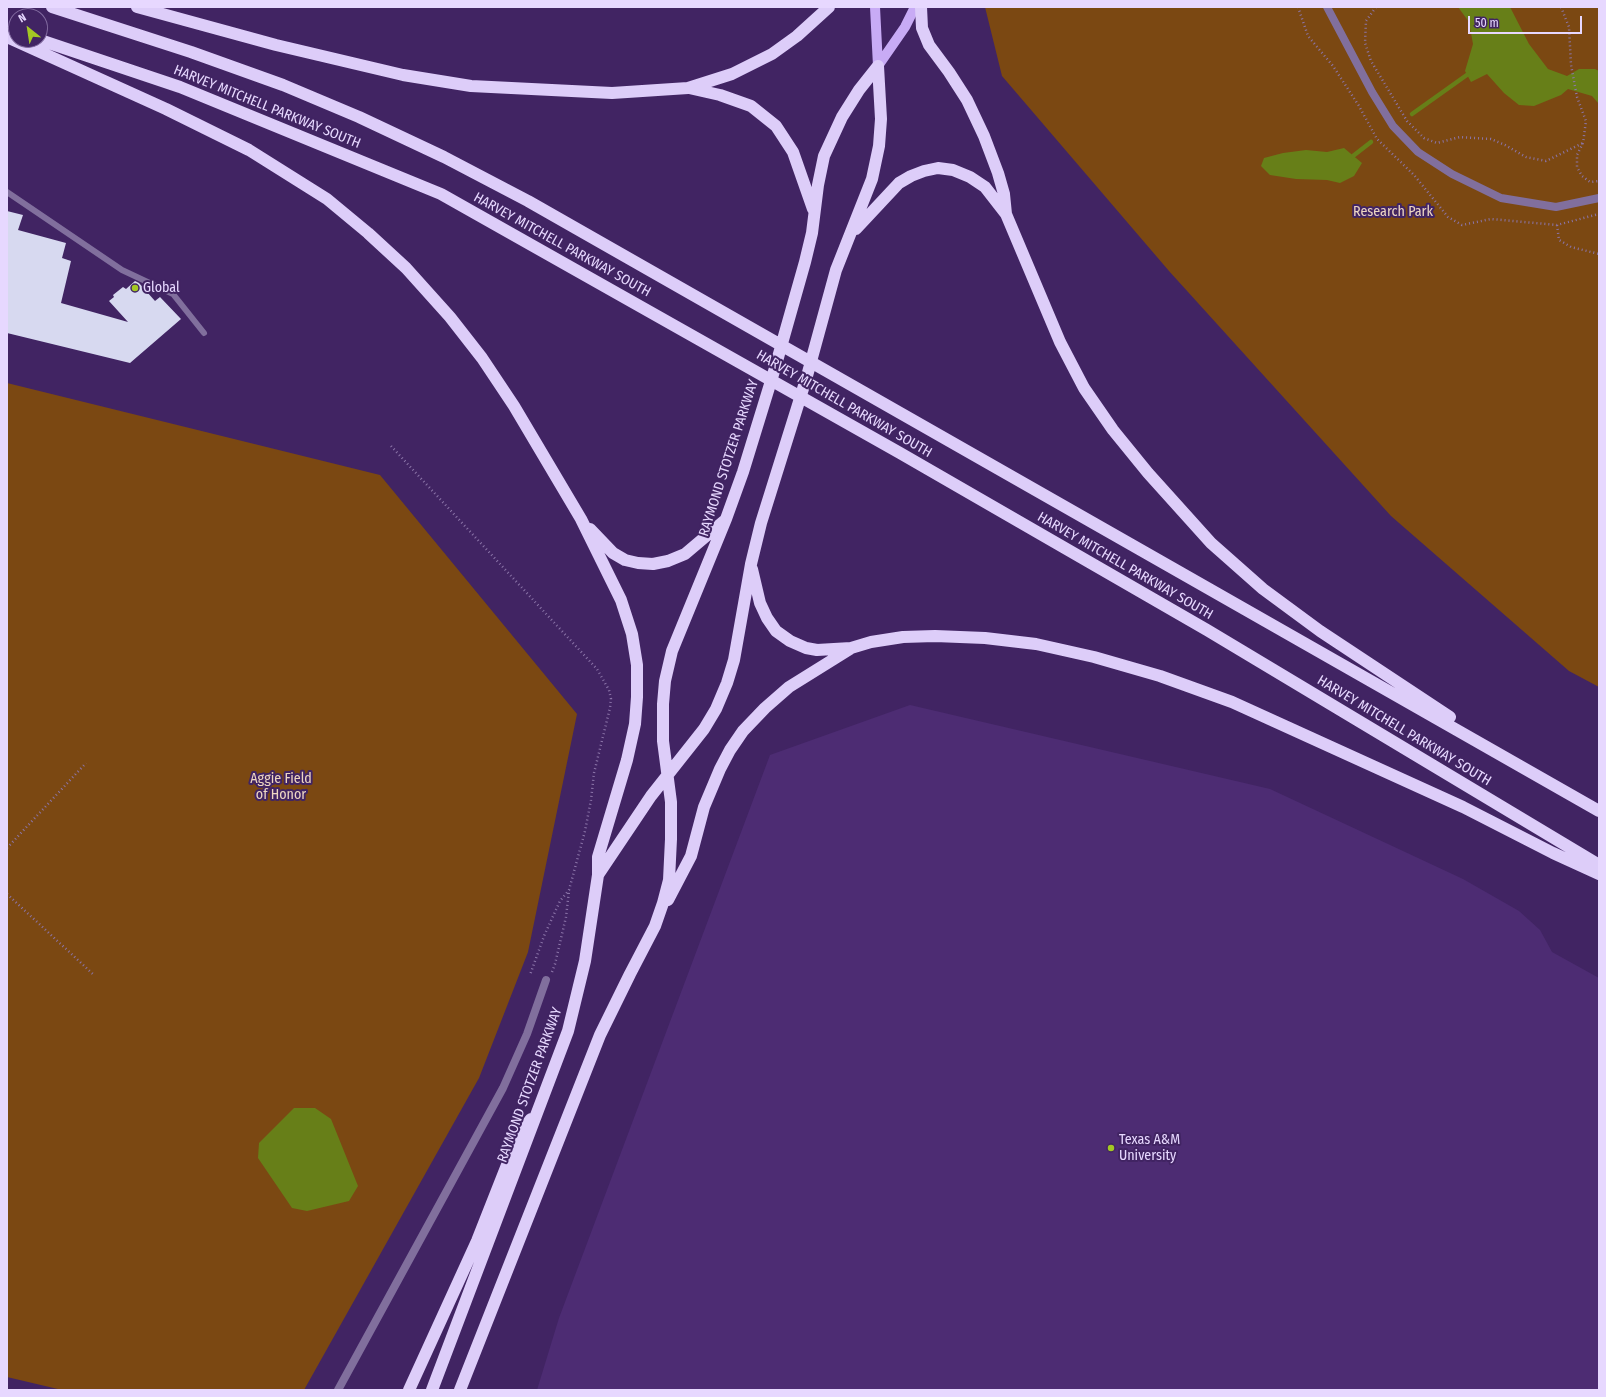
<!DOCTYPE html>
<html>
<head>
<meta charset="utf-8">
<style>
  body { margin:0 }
  #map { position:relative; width:1606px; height:1397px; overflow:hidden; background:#412463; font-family:"Fira Sans Condensed",sans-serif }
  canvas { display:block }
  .frame { position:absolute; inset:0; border:8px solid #e7d8ff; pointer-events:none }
  .north { position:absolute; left:8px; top:8px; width:40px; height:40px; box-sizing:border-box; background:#412463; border:1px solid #836ca1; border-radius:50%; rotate:330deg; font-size:11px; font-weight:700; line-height:16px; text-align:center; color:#e7d8ff }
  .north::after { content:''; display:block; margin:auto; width:14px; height:18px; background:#a4c824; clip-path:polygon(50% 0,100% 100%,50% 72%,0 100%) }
  .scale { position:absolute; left:1468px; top:16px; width:114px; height:18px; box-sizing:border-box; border:2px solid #e7d8ff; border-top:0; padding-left:5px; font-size:12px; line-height:14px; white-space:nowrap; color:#e7d8ff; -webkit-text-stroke:3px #412463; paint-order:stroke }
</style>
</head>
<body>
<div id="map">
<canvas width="1606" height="1397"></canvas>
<div class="frame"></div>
<div class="north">N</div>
<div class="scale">50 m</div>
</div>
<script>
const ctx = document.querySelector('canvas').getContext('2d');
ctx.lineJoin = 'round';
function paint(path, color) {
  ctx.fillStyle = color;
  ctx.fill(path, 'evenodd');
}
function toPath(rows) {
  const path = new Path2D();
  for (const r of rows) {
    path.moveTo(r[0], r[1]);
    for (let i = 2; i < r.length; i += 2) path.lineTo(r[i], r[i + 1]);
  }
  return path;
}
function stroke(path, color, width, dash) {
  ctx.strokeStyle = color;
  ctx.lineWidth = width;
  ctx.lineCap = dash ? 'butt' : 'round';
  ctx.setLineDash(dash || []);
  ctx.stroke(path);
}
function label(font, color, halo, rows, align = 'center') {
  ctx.font = font + ' "Fira Sans Condensed",sans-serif';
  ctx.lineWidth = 4;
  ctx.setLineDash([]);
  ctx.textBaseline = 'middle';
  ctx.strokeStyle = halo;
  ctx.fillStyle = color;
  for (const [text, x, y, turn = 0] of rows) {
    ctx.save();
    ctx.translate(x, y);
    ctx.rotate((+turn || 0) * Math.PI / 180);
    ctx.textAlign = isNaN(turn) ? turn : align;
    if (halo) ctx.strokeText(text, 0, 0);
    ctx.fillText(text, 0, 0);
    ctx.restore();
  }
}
const built = toPath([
  [910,705,1270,789,1463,879,1519,911,1540,930,1552,952,1599,978,1599,1390,537,1390,559,1318,770,755]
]);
const green = toPath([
  [985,7,1599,7,1599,687,1569,671,1391,516,1169,271,1002,76],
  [7,383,380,475,577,714,528,952,479,1078,304,1390,62,1390,7,1377]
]);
const water = toPath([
  [1458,7,1510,7,1529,44,1548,69,1567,76,1579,69,1595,69,1599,71,1599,104,1592,96,1568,89,1561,95,1534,106,1519,105,1504,93,1487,74,1471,82,1465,71,1473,44,1469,22],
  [1344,148,1362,163,1354,176,1340,183,1327,180,1296,179,1270,175,1261,166,1264,158,1283,153,1306,150,1327,152],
  [294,1108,315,1108,331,1119,358,1186,349,1201,307,1211,292,1208,258,1158,259,1143]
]);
const stream = toPath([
  [1412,114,1471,72],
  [1353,156,1371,142]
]);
const building = toPath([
  [7,211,23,215,18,230,66,243,62,258,71,261,61,303,128,322,109,301,114,297,113,295,123,287,126,289,135,281,139,283,155,301,160,297,181,319,130,363,7,333]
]);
const path = toPath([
  [1298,7,1308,36,1333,66,1359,106,1377,139,1414,175,1448,217,1462,225,1491,219,1557,225,1599,214],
  [1376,7,1366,21,1365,43,1371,61,1407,121,1424,138,1437,143,1460,137,1491,139,1505,145,1526,157,1546,161,1583,143],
  [1561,7,1569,27,1571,65,1577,97,1586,121,1583,143,1577,155,1577,167,1582,176,1590,182,1599,181],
  [1557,225,1559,240,1571,247,1599,254],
  [391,446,597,669,609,690,611,699,610,708,594,773,591,800,585,831,569,890,560,901,544,936,530,975],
  [7,848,86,763],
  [7,894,94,975],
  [552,972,555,964,566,917,569,891]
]);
const lane = toPath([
  [7,192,122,270,173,294,204,333]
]);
const street = toPath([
  [1327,7,1372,92,1393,126,1418,152,1452,174,1501,198,1556,207,1599,198],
  [338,1390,503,1088,527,1034,546,980]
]);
const primary = toPath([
  [875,7,878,66],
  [878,66,905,27,915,7]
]);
const highway = toPath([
  [52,7,191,52,283,85,359,117,444,157,528,201,1599,811],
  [137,7,276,45,403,75,471,86,612,93,688,88,732,74,772,54,797,36,829,7],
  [921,7,922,28,929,45,949,72,967,100,984,136,998,173,1004,194,1006,214],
  [7,37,166,109,249,150,327,199,368,233,406,268,450,317,482,358,514,406,581,519,621,600,632,634,637,665,637,697,635,724,627,760,598,857,598,875],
  [40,40,180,87,441,194,900,453,1207,630,1599,865],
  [689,88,720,95,751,106,776,126,793,152,813,209],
  [856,229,899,183,911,176,924,171,938,168,953,170,970,177,985,187,1006,214,1060,342,1084,388,1113,430,1148,473,1211,543,1263,589,1320,631,1450,717],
  [590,529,613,553,625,560,638,563,653,564,668,561,685,554,724,521],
  [752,569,760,603,767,618,776,631,790,641,806,648,817,650,851,648,871,642,903,637,935,636,985,638,1036,644,1094,657,1160,676,1232,702,1463,807,1553,853,1599,874],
  [668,900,691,856,704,807,720,769,730,750,743,731,765,708,789,687,850,649],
  [409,1390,477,1241,520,1132,531,1119],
  [432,1390,568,1031,585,961,598,875,651,796,704,729,716,709,727,683,734,660,751,564,761,523,807,376,836,270,872,179,879,146,881,119,878,66],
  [460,1390,600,1035,630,974,655,926,663,903,669,880,671,839,671,802,663,741,663,704,665,681,672,651,726,519,743,472,775,368,805,262,812,233,818,185,824,156,842,117,859,90,878,66]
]);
const markers = [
  [135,288,4,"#a4c824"],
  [1111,1148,4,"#a4c824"]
];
const streetNames = [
  ["HARVEY MITCHELL PARKWAY SOUTH",267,107,22],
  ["HARVEY MITCHELL PARKWAY SOUTH",562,245,29],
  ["HARVEY MITCHELL PARKWAY SOUTH",844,404,30],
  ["RAYMOND STOTZER PARKWAY",729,458,-72],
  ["HARVEY MITCHELL PARKWAY SOUTH",1125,566,30],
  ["HARVEY MITCHELL PARKWAY SOUTH",1404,731,31],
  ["RAYMOND STOTZER PARKWAY",530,1085,-70]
];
const parkNames = [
  ["Research Park",1393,212],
  ["Aggie Field",281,779],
  ["of Honor",281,795]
];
const poiNames = [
  ["Global",143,288],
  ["Texas A&M",1119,1140],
  ["University",1119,1156]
];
paint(built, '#4d2c73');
paint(green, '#7b4812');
paint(water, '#677f18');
stroke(stream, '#677f18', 4.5);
paint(building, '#d7d9f0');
stroke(path, '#8c75a9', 2.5, [1, 3]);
stroke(lane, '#816f9d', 6);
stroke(street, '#816f9d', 8);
stroke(primary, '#c8abf5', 10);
stroke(highway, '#ddcdf9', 12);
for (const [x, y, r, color] of markers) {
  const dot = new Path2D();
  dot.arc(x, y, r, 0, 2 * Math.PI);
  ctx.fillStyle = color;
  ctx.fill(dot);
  stroke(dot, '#412463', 1.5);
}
label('14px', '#e7d8ff', '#412463', streetNames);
label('14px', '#edd6c2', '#412463', parkNames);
label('14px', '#e7d8ff', '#412463', poiNames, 'left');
</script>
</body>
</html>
